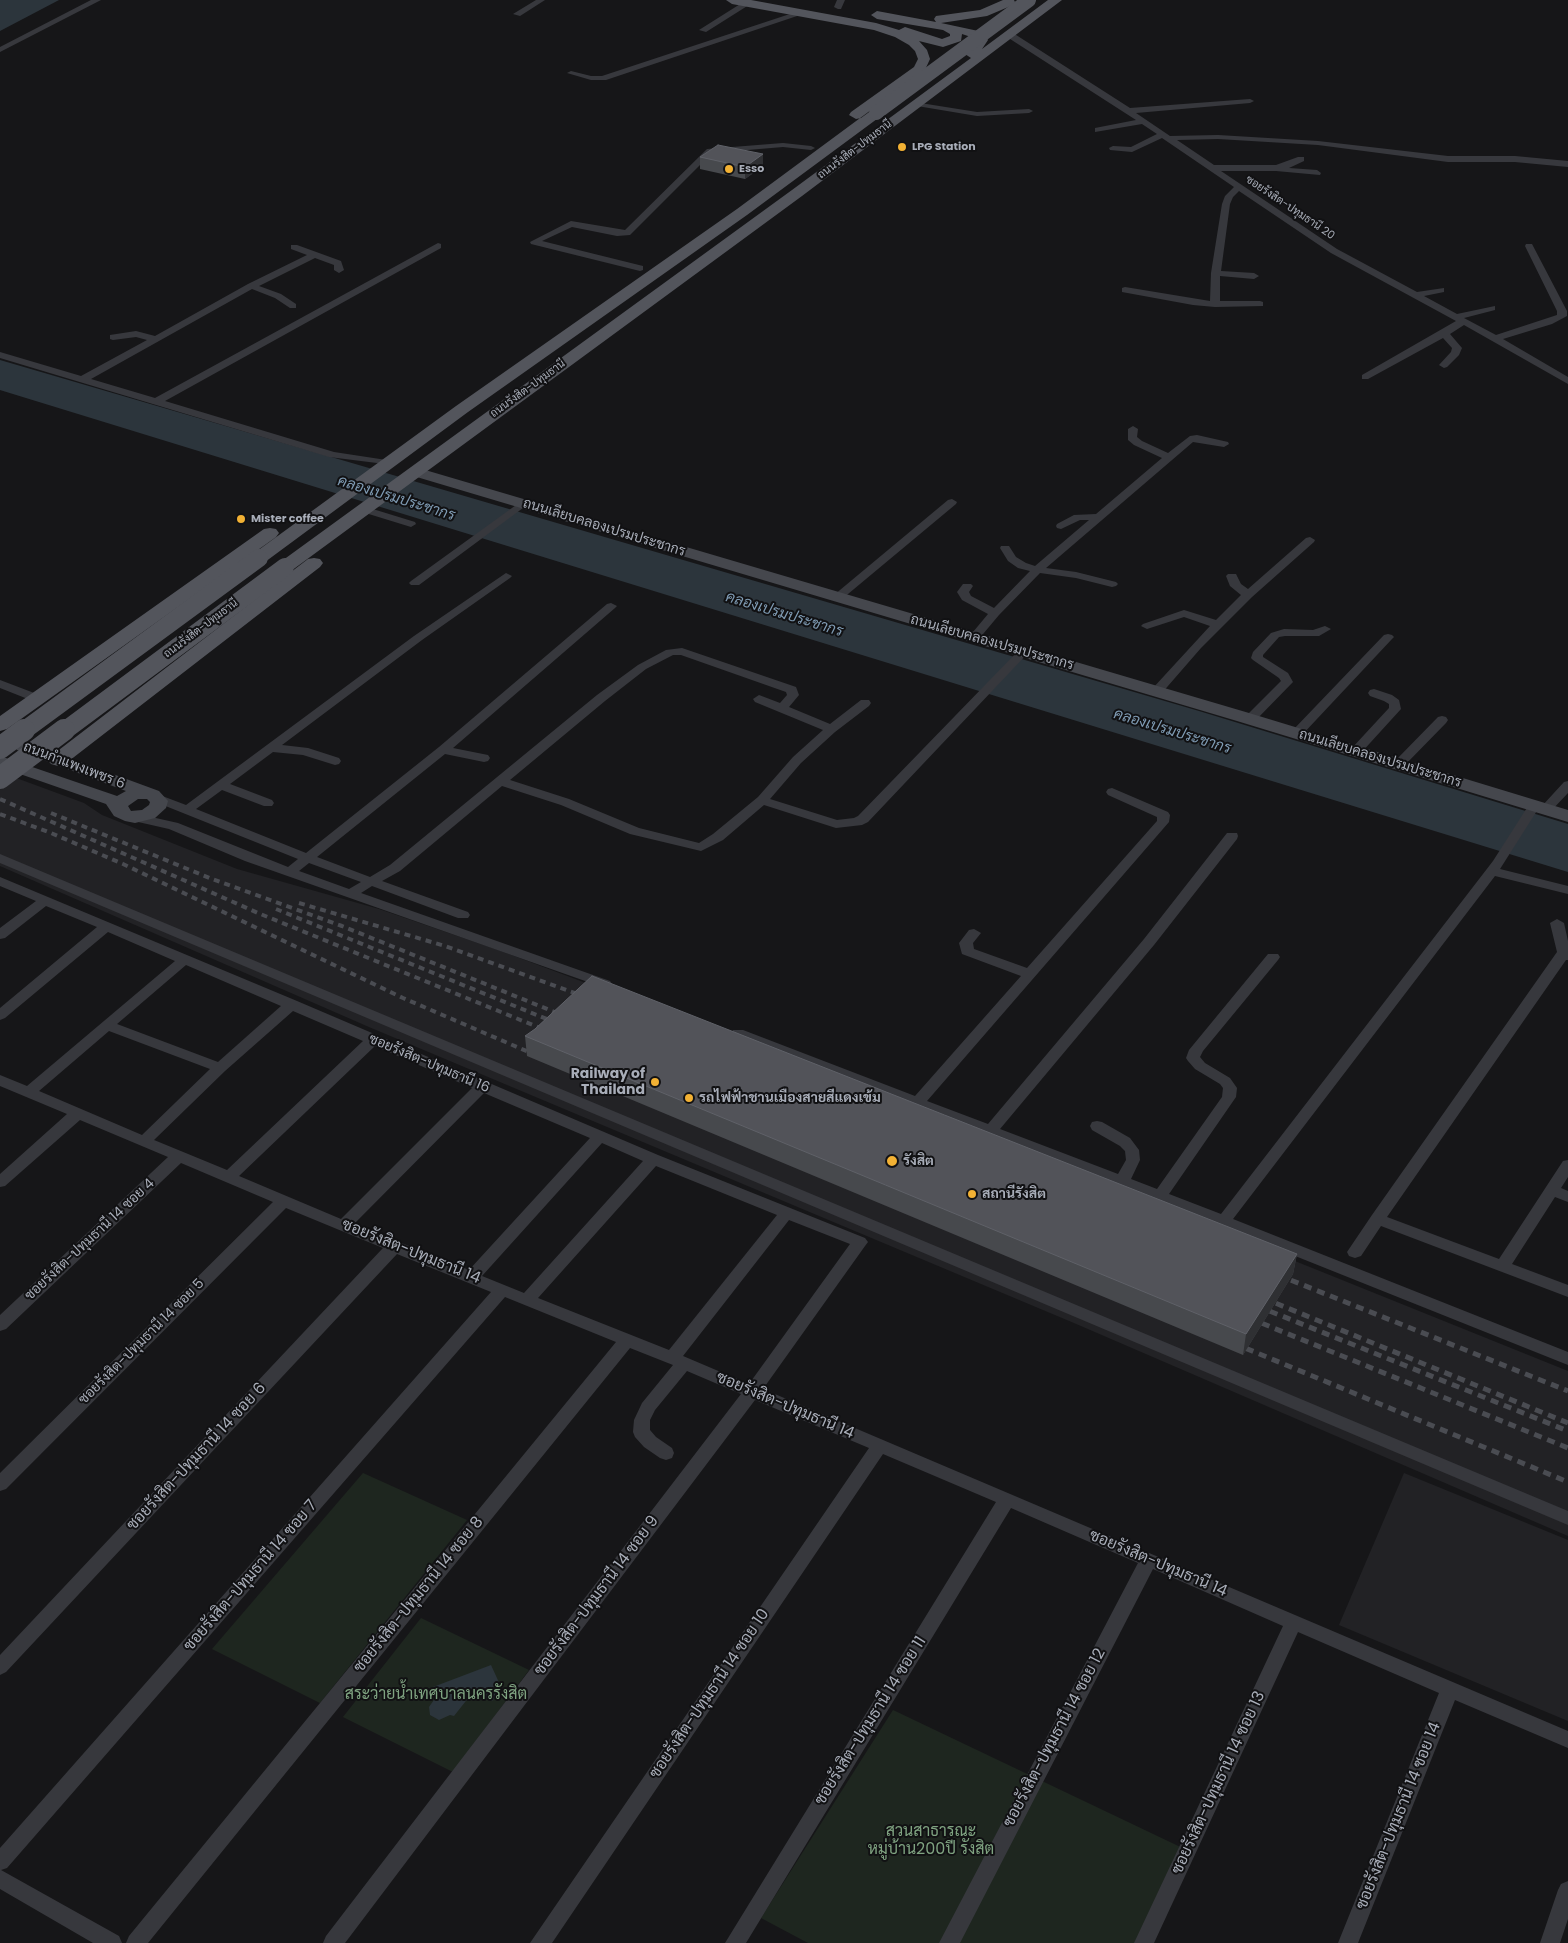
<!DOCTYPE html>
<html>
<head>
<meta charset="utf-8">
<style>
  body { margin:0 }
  canvas { display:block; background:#161618 }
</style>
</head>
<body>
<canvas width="1568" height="1943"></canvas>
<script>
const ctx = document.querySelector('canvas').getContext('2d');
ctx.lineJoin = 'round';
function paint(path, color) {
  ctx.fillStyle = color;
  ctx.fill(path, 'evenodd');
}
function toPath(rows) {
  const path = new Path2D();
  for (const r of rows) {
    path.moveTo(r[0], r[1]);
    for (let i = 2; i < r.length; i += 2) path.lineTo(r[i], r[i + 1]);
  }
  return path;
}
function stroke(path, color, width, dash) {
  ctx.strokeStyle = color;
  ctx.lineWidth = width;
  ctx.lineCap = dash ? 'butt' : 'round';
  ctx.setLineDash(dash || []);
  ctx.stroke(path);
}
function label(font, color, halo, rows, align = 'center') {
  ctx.font = font + ' Poppins,Sarabun,sans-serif';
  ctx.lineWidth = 4;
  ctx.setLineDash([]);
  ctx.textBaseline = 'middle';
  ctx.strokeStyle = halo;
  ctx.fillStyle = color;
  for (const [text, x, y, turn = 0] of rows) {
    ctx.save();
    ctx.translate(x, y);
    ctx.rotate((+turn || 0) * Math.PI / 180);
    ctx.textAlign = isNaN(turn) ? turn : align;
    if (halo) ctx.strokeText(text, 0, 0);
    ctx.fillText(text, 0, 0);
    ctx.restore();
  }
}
const built = toPath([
  [0,772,84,803,102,815,237,869,379,909,501,951,697,1025,1131,1195,1568,1371,1568,1536,1074,1323,369,1027,0,866],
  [1404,1473,1568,1540,1568,1721,1339,1625]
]);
const green = toPath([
  [363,1473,467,1520,320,1703,212,1649],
  [421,1618,529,1670,453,1772,343,1717],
  [893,1710,1193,1853,1148,1943,808,1943,761,1918]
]);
const water = toPath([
  [0,0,59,0,0,31],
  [0,360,1199,711,1568,824,1568,872,0,390],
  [491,1665,502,1689,492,1701,473,1692,454,1716,450,1715,439,1720,430,1715,429,1707,436,1697,433,1694,424,1700,419,1697,433,1690,433,1687]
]);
const street = toPath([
  [91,0,101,0,0,52,0,47,91,0],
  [536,0,545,0,520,16,513,14,536,0],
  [837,0,845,0,841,9,838,9,834,7,837,0],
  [745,1,752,3,706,32,699,30,745,1],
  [799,11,806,13,606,80,591,80,567,73,571,71,591,76,602,76,799,11],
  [1007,33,1013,33,1130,108,1250,99,1254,101,1250,103,1136,113,1170,136,1218,135,1318,141,1448,156,1515,156,1568,161,1568,167,1515,162,1448,162,1318,145,1218,139,1177,140,1214,165,1276,165,1298,157,1304,157,1304,161,1289,168,1317,170,1321,173,1320,175,1276,171,1221,171,1337,249,1417,292,1444,288,1444,292,1424,296,1457,314,1495,306,1495,310,1464,318,1496,335,1557,315,1557,311,1525,246,1526,244,1532,244,1567,311,1567,316,1552,324,1503,339,1568,377,1568,384,1464,325,1450,334,1462,348,1459,355,1447,367,1444,368,1439,365,1451,352,1452,348,1443,338,1368,379,1362,379,1362,375,1456,321,1331,253,1239,191,1233,197,1230,204,1221,271,1254,273,1259,276,1254,279,1220,276,1220,301,1260,301,1263,302,1263,306,1215,307,1193,305,1122,292,1122,288,1125,287,1210,301,1211,273,1222,204,1225,196,1234,187,1162,138,1132,152,1110,150,1109,148,1113,146,1131,147,1157,134,1142,124,1095,132,1095,128,1136,120,1007,37,1007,33],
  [914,102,977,112,1029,109,1033,111,1029,113,977,116,917,106,914,106,914,102],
  [783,143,811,146,815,148,811,150,783,147,712,153,630,235,617,236,572,227,542,241,643,266,643,270,640,271,531,244,530,242,571,221,625,230,707,149,783,143],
  [438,243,441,244,441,248,165,401,334,452,393,461,394,463,393,465,329,457,0,358,0,352,81,376,147,340,136,337,113,340,110,339,110,335,136,331,155,336,248,284,307,255,291,249,291,245,297,245,341,261,344,270,339,273,334,270,334,265,315,258,259,286,281,294,296,304,296,308,290,308,275,298,252,289,91,379,155,398,438,243],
  [1133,426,1138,429,1137,437,1142,441,1168,453,1190,436,1197,435,1228,442,1229,444,1224,447,1193,442,1046,568,1076,572,1116,582,1118,584,1116,586,1112,587,1076,578,1040,573,999,615,978,640,970,640,968,638,988,614,962,600,957,592,963,584,971,584,973,586,969,592,971,596,994,608,1030,571,1018,568,1008,561,1000,548,1001,546,1009,546,1016,557,1026,563,1035,566,1089,520,1080,520,1061,529,1057,528,1056,526,1057,524,1074,515,1096,514,1162,458,1134,445,1128,440,1128,429,1133,426],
  [952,499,957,502,956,504,842,599,834,599,832,597,834,595,948,500,952,499],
  [523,500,527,501,528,503,527,505,419,585,411,585,409,583,411,581,523,500],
  [363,506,415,522,416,524,411,527,359,511,358,509,359,507,363,506],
  [1310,537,1315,540,1314,542,1252,597,1201,648,1161,694,1153,694,1151,691,1153,688,1210,626,1184,617,1147,629,1141,626,1143,624,1184,610,1216,620,1241,595,1230,586,1226,576,1228,574,1236,574,1241,584,1248,589,1306,538,1310,537],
  [506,573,512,576,510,578,422,640,282,745,308,748,339,758,341,761,339,764,335,765,303,755,273,752,230,784,272,800,274,803,272,806,264,806,222,790,196,809,306,853,439,747,607,604,611,603,617,606,615,608,453,748,488,755,490,758,488,761,484,762,445,754,317,857,370,877,390,865,597,695,638,665,666,650,682,648,796,687,799,695,789,707,830,724,861,700,869,700,871,703,869,706,835,732,801,763,770,799,837,820,854,818,858,816,1019,650,1023,649,1029,652,868,822,862,825,836,828,764,805,723,840,701,851,630,834,561,805,502,786,400,871,382,881,468,912,470,915,468,918,458,918,372,886,361,893,610,981,612,984,610,987,605,988,245,861,169,829,125,819,123,816,129,812,178,823,288,867,298,859,153,801,151,798,157,794,186,805,414,636,506,573],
  [673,655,681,655,786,692,787,695,780,703,759,695,753,699,755,702,823,730,793,757,758,797,713,834,699,843,639,828,569,799,510,780,605,701,646,669,673,655],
  [309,863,361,882,349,889,299,871,309,863],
  [1325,626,1331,629,1319,636,1285,636,1279,637,1263,655,1263,657,1288,673,1293,682,1254,722,1246,722,1244,719,1246,716,1281,681,1279,678,1253,660,1251,658,1253,652,1271,633,1284,629,1313,630,1325,626],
  [1388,634,1392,635,1394,637,1392,639,1301,736,1293,736,1291,733,1293,730,1384,635,1388,634],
  [0,680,42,696,44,699,38,703,0,688,0,680],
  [1374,689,1392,695,1399,700,1401,709,1360,754,1352,754,1350,751,1352,748,1389,708,1389,704,1384,701,1370,696,1368,693,1370,690,1374,689],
  [1442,716,1446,717,1448,720,1446,723,1403,767,1395,767,1393,764,1395,761,1438,717,1442,716],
  [1568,781,1568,793,1550,812,1542,812,1540,809,1542,806,1564,782,1568,781],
  [1112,788,1168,812,1170,815,1169,822,927,1101,988,1124,1144,939,1227,833,1237,833,1238,836,1237,839,1154,945,1000,1129,1118,1174,1126,1160,1125,1151,1120,1146,1092,1130,1090,1126,1092,1122,1097,1121,1102,1122,1130,1138,1139,1150,1140,1160,1131,1179,1157,1189,1222,1097,1223,1088,1220,1084,1195,1069,1188,1061,1186,1058,1189,1050,1268,954,1278,954,1280,957,1278,960,1203,1051,1200,1057,1205,1063,1230,1078,1237,1088,1236,1097,1169,1194,1221,1214,1493,861,1530,803,1538,803,1540,806,1500,869,1568,886,1568,894,1495,876,1233,1219,1568,1352,1568,1365,1155,1200,733,1036,731,1033,733,1030,743,1030,915,1096,1021,976,962,954,959,943,969,930,974,929,981,933,973,943,974,949,1027,968,1157,821,1157,817,1108,795,1106,792,1108,789,1112,788],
  [0,854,1568,1511,1568,1525,0,863,0,854],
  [0,877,297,1001,658,1155,865,1238,868,1242,865,1246,763,1389,1568,1731,1568,1748,1455,1700,1358,1943,1338,1943,1439,1693,1298,1632,1154,1943,1134,1943,1283,1626,1153,1569,960,1943,939,1943,1138,1563,1011,1508,746,1943,725,1943,996,1502,883,1454,552,1943,530,1943,869,1448,755,1400,345,1943,323,1943,326,1936,741,1394,687,1371,655,1410,650,1420,650,1430,656,1437,672,1448,674,1453,672,1458,666,1460,660,1458,644,1447,635,1437,633,1432,634,1420,642,1403,673,1365,630,1348,148,1943,126,1943,129,1936,616,1342,505,1297,7,1868,1,1870,119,1936,122,1943,93,1943,0,1889,0,1848,491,1292,397,1254,6,1672,0,1675,0,1655,383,1248,286,1208,6,1489,0,1491,0,1473,273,1202,181,1163,6,1329,0,1331,0,1315,168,1157,80,1120,5,1186,0,1187,0,1174,67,1114,0,1086,0,1075,27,1086,175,961,108,932,5,1018,0,1020,0,1008,97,927,46,906,5,938,0,939,0,928,36,901,0,886,0,877],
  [186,965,281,1006,218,1062,117,1024,186,965],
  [293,1011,363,1041,227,1170,154,1140,225,1071,293,1011],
  [109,1031,210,1069,142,1135,39,1091,109,1031],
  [375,1046,472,1088,341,1219,239,1176,375,1046],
  [484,1093,590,1138,469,1270,354,1224,484,1093],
  [602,1143,643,1161,524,1293,482,1276,602,1143],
  [656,1166,777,1215,669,1350,538,1298,656,1166],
  [789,1220,850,1244,749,1384,683,1356,789,1220],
  [1557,919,1564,923,1568,941,1568,960,1566,960,1387,1217,1499,1259,1563,1161,1568,1160,1568,1177,1561,1188,1568,1191,1568,1202,1555,1197,1512,1264,1568,1285,1568,1297,1381,1226,1361,1256,1355,1258,1349,1256,1347,1252,1372,1215,1557,952,1550,923,1557,919],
  [1568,1881,1568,1919,1560,1943,1540,1943,1558,1890,1561,1884,1568,1881]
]);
const secondary = toPath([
  [415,467,1249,713,1568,810,1568,822,1237,721,410,475,407,472,410,469,415,467],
  [23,741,159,791,168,801,166,808,155,818,135,823,125,821,114,816,106,804,0,767,0,756,117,796,126,791,17,750,14,746,17,742,23,741],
  [138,799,147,799,150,802,149,805,142,810,131,811,128,806,138,799]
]);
const primary = toPath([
  [726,0,751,0,876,23,899,30,905,27,942,39,950,36,950,34,943,30,877,19,871,15,877,11,936,22,934,19,936,16,980,10,1003,0,1014,0,1015,2,1013,5,987,16,941,23,983,32,988,40,982,49,1048,0,1062,0,802,196,291,571,285,572,279,571,276,567,279,563,792,190,971,58,965,54,976,40,974,38,962,34,961,41,943,47,919,41,927,50,930,59,924,72,861,118,856,119,849,115,851,112,914,67,918,59,915,51,909,45,895,37,874,30,732,4,726,0],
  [876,109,883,113,881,116,747,215,468,412,265,562,259,563,253,562,250,558,253,554,456,406,737,209,871,110,876,109],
  [270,528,276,529,279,533,276,537,7,729,0,731,0,716,264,529,270,528],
  [314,558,320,559,323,563,320,567,65,764,58,766,51,764,48,760,51,756,308,559,314,558]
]);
const railFar1 = toPath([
  [0,799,258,913,550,1032],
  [51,813,212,879,342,926,567,1017],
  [0,814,51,833,123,864,403,998,538,1056],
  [299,903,445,946,586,997],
  [276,909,559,1024]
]);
const rail = toPath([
  [1278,1275,1568,1391],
  [1263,1298,1568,1423],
  [1257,1306,1568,1431],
  [1249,1318,1568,1448],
  [1233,1343,1568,1482]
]);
const primaryBridgeFar2 = toPath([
  [876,113,1029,0]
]);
const primaryBridgeFar1 = toPath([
  [22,732,259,558],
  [63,732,285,567]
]);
const primaryBridge = toPath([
  [0,748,24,730],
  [0,778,64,730]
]);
const wall = toPath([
  [763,154,763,166,745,179,700,169,700,157],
  [525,1036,1297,1254,1293,1274,1243,1355,527,1056]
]);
const shadedWall = toPath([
  [763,154,763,166,745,179,745,167],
  [1297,1254,1293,1274,1243,1355,1246,1334]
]);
const building = toPath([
  [718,145,763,154,745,167,700,157,718,145],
  [592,976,1297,1254,1246,1334,525,1036,535,1029,592,976]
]);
const markers = [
  [902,147,5,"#f2b134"],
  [729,169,5,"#f2b134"],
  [241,519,5,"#f2b134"],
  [655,1082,5,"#f2b134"],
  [689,1098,5,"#f2b134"],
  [892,1161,6,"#f2b134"],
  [972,1194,5,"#f2b134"]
];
const farPoinames = [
  ["LPG Station",912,147],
  ["Esso",739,169],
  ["Mister coffee",251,519]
];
const farStreetnames = [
  ["ถนนรังสิต-ปทุมธานี",855,150,-37],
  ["ซอยรังสิต-ปทุมธานี 20",1290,208,34],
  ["ถนนรังสิต-ปทุมธานี",528,389,-36],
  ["ถนนรังสิต-ปทุมธานี",201,629,-37]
];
const streetNames = [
  ["ถนนเลียบคลองเปรมประชากร",604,528,17],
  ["ถนนเลียบคลองเปรมประชากร",992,643,16],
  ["ถนนเลียบคลองเปรมประชากร",1380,759,17],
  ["ถนนกำแพงเพชร 6",74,766,21],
  ["ซอยรังสิต-ปทุมธานี 16",429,1064,23],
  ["ซอยรังสิต-ปทุมธานี 14 ซอย 4",90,1240,-43],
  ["ซอยรังสิต-ปทุมธานี 14 ซอย 5",142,1342,-45]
];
const poiNames = [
  ["Railway of",645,1074,"right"],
  ["Thailand",645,1090,"right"],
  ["รถไฟฟ้าชานเมืองสายสีแดงเข้ม",699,1098],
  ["รังสิต",903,1161],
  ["สถานีรังสิต",982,1194]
];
const waterNames = [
  ["คลองเปรมประชากร",396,499,17],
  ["คลองเปรมประชากร",784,615,17],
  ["คลองเปรมประชากร",1172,732,17]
];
const nearStreetnames = [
  ["ซอยรังสิต-ปทุมธานี 14",411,1252,22],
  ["ซอยรังสิต-ปทุมธานี 14",785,1406,23],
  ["ซอยรังสิต-ปทุมธานี 14 ซอย 6",197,1457,-47],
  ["ซอยรังสิต-ปทุมธานี 14",1158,1564,23],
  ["ซอยรังสิต-ปทุมธานี 14 ซอย 7",251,1576,-49],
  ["ซอยรังสิต-ปทุมธานี 14 ซอย 8",419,1595,-51],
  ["ซอยรังสิต-ปทุมธานี 14 ซอย 9",597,1596,-53],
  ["ซอยรังสิต-ปทุมธานี 14 ซอย 10",710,1694,-56],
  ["ซอยรังสิต-ปทุมธานี 14 ซอย 11",871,1721,-58],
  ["ซอยรังสิต-ปทุมธานี 14 ซอย 12",1055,1738,-62],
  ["ซอยรังสิต-ปทุมธานี 14 ซอย 13",1219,1783,-65],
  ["ซอยรังสิต-ปทุมธานี 14 ซอย 14",1399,1816,-68]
];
const nearParknames = [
  ["สระว่ายน้ำเทศบาลนครรังสิต",436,1695],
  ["สวนสาธารณะ",931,1832],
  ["หมู่บ้าน200ปี รังสิต",931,1850]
];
paint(built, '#222225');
paint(green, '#1e261f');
paint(water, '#2c353c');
paint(street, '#37383d');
paint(secondary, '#45474d');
paint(primary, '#53555c');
stroke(railFar1, '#4a4c52', 4, [6, 5]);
stroke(rail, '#4a4c52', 5, [8, 6]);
stroke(primaryBridgeFar2, '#53555c', 14);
stroke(primaryBridgeFar1, '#53555c', 18);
stroke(primaryBridge, '#53555c', 22);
paint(wall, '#47494d');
paint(shadedWall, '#2f3033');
paint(building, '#525359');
stroke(building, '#5f6168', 1);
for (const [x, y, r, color] of markers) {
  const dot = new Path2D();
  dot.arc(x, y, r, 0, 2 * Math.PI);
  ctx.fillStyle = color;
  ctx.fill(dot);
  stroke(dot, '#111113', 2);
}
label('bold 11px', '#a8adb8', '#111113', farPoinames, 'left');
label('11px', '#a8adb8', '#111113', farStreetnames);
label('14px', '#a8adb8', '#111113', streetNames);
label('bold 14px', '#a8adb8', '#111113', poiNames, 'left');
label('italic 15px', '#7f9bb3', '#111113', waterNames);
label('16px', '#a8adb8', '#111113', nearStreetnames);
label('16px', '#7fa381', '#111113', nearParknames);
</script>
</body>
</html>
